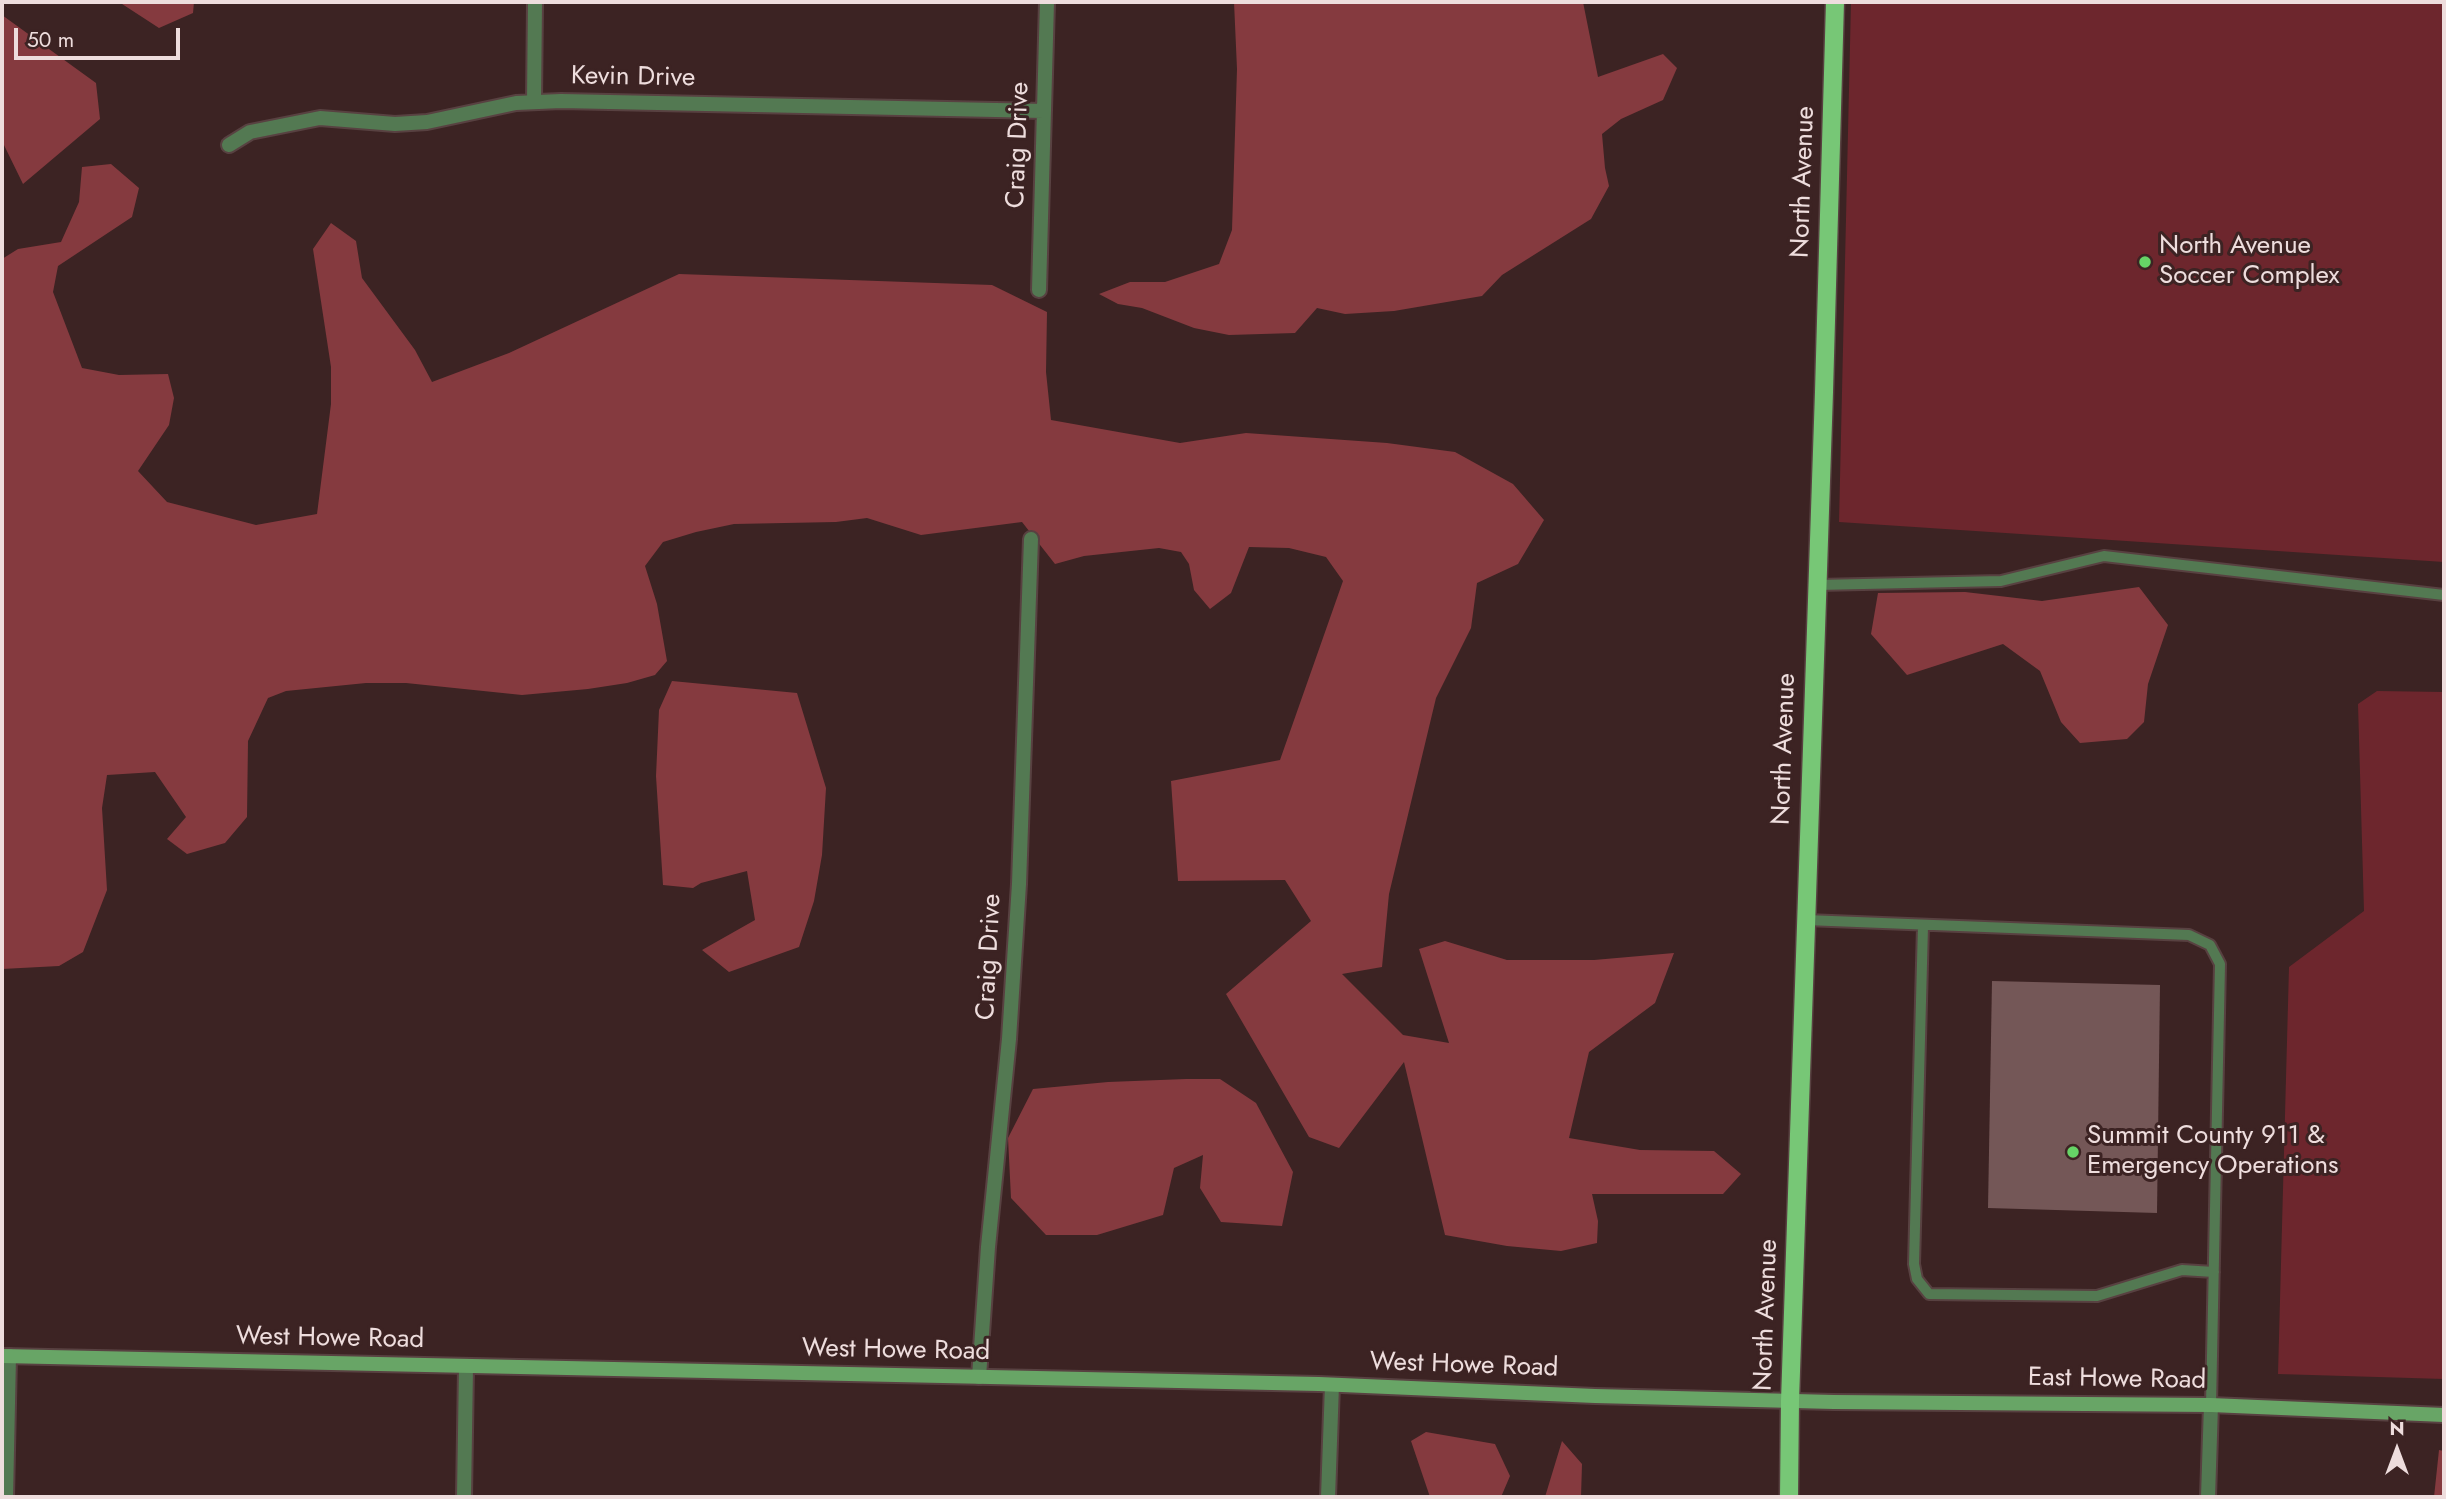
<!DOCTYPE html>
<html>
<head>
<meta charset="utf-8">
<style>
  body { margin:0 }
  #map { position:relative; width:2446px; height:1499px; overflow:hidden; background:#3c2323; font-family:Jost,sans-serif }
  canvas { display:block }
  .frame { position:absolute; inset:0; border:4px solid #edd; pointer-events:none }
  .north { position:absolute; left:2362px; top:1415px; width:70px; height:70px; -webkit-text-stroke:5px #3c2323; paint-order:stroke; rotate:0deg; font-size:19px; font-weight:700; line-height:28px; text-align:center; color:#edd }
  .north::after { content:''; display:block; margin:auto; width:24px; height:32px; background:#edd; clip-path:polygon(50% 0,100% 100%,50% 72%,0 100%) }
  .scale { position:absolute; left:14px; top:28px; width:166px; height:32px; box-sizing:border-box; border:4px solid #edd; border-top:0; padding-left:9px; font-size:21px; line-height:24px; white-space:nowrap; color:#edd; -webkit-text-stroke:5px #3c2323; paint-order:stroke }
</style>
</head>
<body>
<div id="map">
<canvas width="2446" height="1499"></canvas>
<div class="frame"></div>
<div class="north">N</div>
<div class="scale">50 m</div>
</div>
<script>
const ctx = document.querySelector('canvas').getContext('2d');
ctx.lineJoin = 'round';
function paint(path, color) {
  ctx.fillStyle = color;
  ctx.fill(path, 'evenodd');
}
function toPath(rows) {
  const path = new Path2D();
  for (const r of rows) {
    path.moveTo(r[0], r[1]);
    for (let i = 2; i < r.length; i += 2) path.lineTo(r[i], r[i + 1]);
  }
  return path;
}
function stroke(path, color, width, dash) {
  ctx.strokeStyle = color;
  ctx.lineWidth = width;
  ctx.lineCap = dash ? 'butt' : 'round';
  ctx.setLineDash(dash || []);
  ctx.stroke(path);
}
function label(font, color, halo, rows, align = 'center') {
  ctx.font = font + ' Jost,sans-serif';
  ctx.lineWidth = 6;
  ctx.setLineDash([]);
  ctx.textBaseline = 'middle';
  ctx.strokeStyle = halo;
  ctx.fillStyle = color;
  for (const [text, x, y, turn = 0] of rows) {
    ctx.save();
    ctx.translate(x, y);
    ctx.rotate((+turn || 0) * Math.PI / 180);
    ctx.textAlign = isNaN(turn) ? turn : align;
    if (halo) ctx.strokeText(text, 0, 0);
    ctx.fillText(text, 0, 0);
    ctx.restore();
  }
}
const green = toPath([
  [1851,2,2444,2,2444,562,1839,522],
  [2377,691,2444,692,2444,1379,2278,1374,2289,967,2364,911,2358,704]
]);
const forest = toPath([
  [119,2,194,2,193,13,159,28],
  [1234,2,1583,2,1598,77,1663,54,1677,68,1663,100,1621,119,1602,134,1605,168,1609,186,1591,219,1502,275,1482,296,1394,311,1345,314,1317,308,1295,333,1229,335,1194,328,1142,308,1118,304,1099,294,1130,282,1165,282,1219,264,1232,230,1237,69],
  [2,15,96,83,100,119,23,184,2,141],
  [111,164,139,188,132,217,58,266,53,292,82,368,119,375,168,374,174,398,169,425,138,471,167,502,256,525,317,514,331,404,331,367,313,249,331,223,356,241,362,278,415,350,432,382,509,353,679,274,992,285,1047,312,1046,372,1051,420,1180,443,1246,433,1387,443,1455,452,1513,484,1544,520,1518,564,1477,583,1471,628,1436,698,1389,894,1382,967,1342,974,1403,1035,1449,1043,1419,949,1445,941,1507,960,1594,960,1674,953,1655,1003,1589,1052,1569,1138,1640,1150,1714,1151,1741,1174,1723,1194,1592,1194,1598,1221,1597,1243,1561,1251,1507,1246,1445,1235,1404,1062,1339,1148,1309,1137,1226,994,1311,921,1285,880,1178,881,1171,781,1280,760,1343,581,1326,557,1289,548,1249,547,1231,593,1210,609,1194,590,1189,564,1181,552,1159,548,1084,556,1055,564,1022,522,921,535,867,518,836,522,734,524,696,532,663,542,645,566,657,604,667,661,655,675,627,683,588,689,522,695,406,683,366,683,286,691,268,698,248,741,247,817,225,843,187,854,167,839,186,817,155,772,107,775,102,808,107,890,83,952,59,966,2,969,2,259,18,249,61,242,79,202,82,167],
  [2139,587,2168,625,2148,684,2144,722,2127,739,2080,743,2061,722,2040,671,2003,644,1907,675,1871,634,1878,593,1965,592,2042,601],
  [672,681,797,693,826,788,822,855,814,901,799,947,729,972,702,950,755,920,747,871,701,883,693,888,663,885,656,776,659,710],
  [1186,1079,1220,1079,1256,1103,1293,1172,1282,1226,1221,1222,1200,1188,1203,1155,1174,1168,1163,1215,1097,1235,1046,1235,1011,1198,1008,1138,1033,1089,1108,1082],
  [1426,1432,1495,1444,1510,1476,1501,1497,1430,1497,1411,1441],
  [1562,1441,1582,1464,1581,1497,1545,1497],
  [2439,1450,2444,1451,2444,1497,2434,1497]
]);
const building = toPath([
  [1992,981,2160,985,2157,1213,1988,1208]
]);
const lane = toPath([
  [1817,585,2001,581,2104,556,2444,595],
  [1806,920,2189,935,2210,945,2220,964,2211,1405],
  [1923,926,1914,1264,1917,1279,1929,1294,2097,1296,2182,1270,2214,1272]
]);
const street = toPath([
  [534,102,535,2],
  [229,145,250,132,320,118,395,124,427,122,516,103,561,101,1044,111],
  [1039,290,1047,2],
  [979,1377,988,1247,1009,1039,1019,884,1031,539],
  [6,1497,9,1356],
  [464,1497,466,1367],
  [1328,1497,1332,1385],
  [2208,1497,2211,1405]
]);
const secondary = toPath([
  [2,1356,1319,1384,1595,1396,1834,1402,2211,1405,2444,1415]
]);
const primary = toPath([
  [1789,1497,1790,1401,1824,392,1835,2]
]);
const markers = [
  [2145,262,7,"#66d466"],
  [2073,1152,7,"#66d466"]
];
const streetNames = [
  ["Kevin Drive",633,78,1],
  ["Craig Drive",1019,145,-88],
  ["North Avenue",1804,182,-88],
  ["North Avenue",1785,749,-88],
  ["Craig Drive",990,957,-87],
  ["North Avenue",1767,1315,-88],
  ["West Howe Road",330,1339,1],
  ["West Howe Road",896,1351,1],
  ["West Howe Road",1464,1366,2],
  ["East Howe Road",2117,1380,1]
];
const poiNames = [
  ["North Avenue",2159,247],
  ["Soccer Complex",2159,277],
  ["Summit County 911 &",2087,1137],
  ["Emergency Operations",2087,1167]
];
paint(green, '#6d262d');
paint(forest, '#853a3f');
paint(building, '#745757');
stroke(lane, '#584141', 14);
stroke(street, '#584141', 18);
stroke(secondary, '#584141', 18);
stroke(primary, '#584141', 21);
stroke(lane, '#537952', 10);
stroke(street, '#537952', 14);
stroke(secondary, '#68a566', 14);
stroke(primary, '#77c776', 18);
for (const [x, y, r, color] of markers) {
  const dot = new Path2D();
  dot.arc(x, y, r, 0, 2 * Math.PI);
  ctx.fillStyle = color;
  ctx.fill(dot);
  stroke(dot, '#3c2323', 2.5);
}
label('26px', '#edd', '#3c2323', streetNames);
label('26px', '#edd', '#3c2323', poiNames, 'left');
</script>
</body>
</html>
